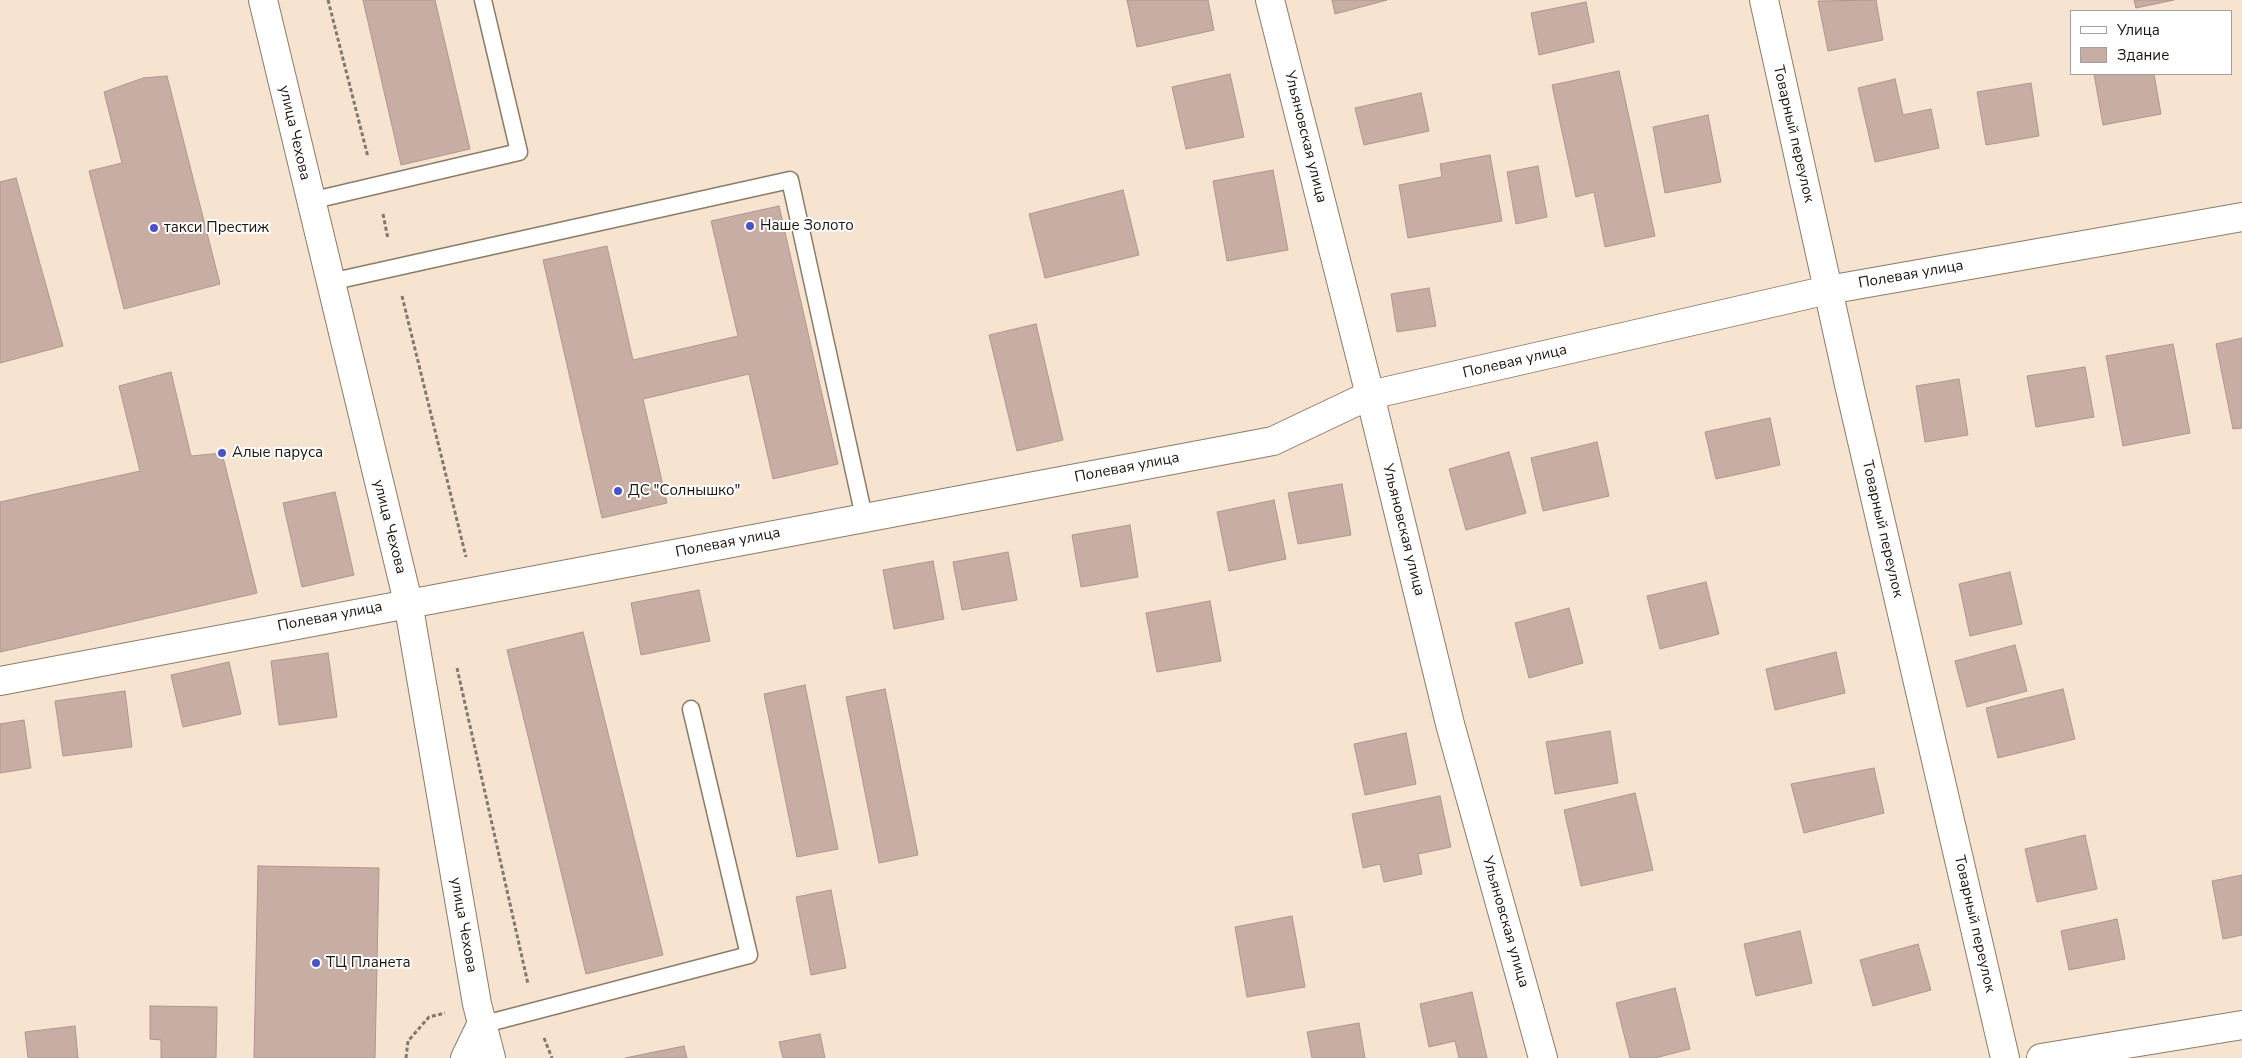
<!DOCTYPE html>
<html>
<head>
<meta charset="utf-8">
<style>
  body { margin:0 }
  #map { position:relative; width:2242px; height:1058px; overflow:hidden; background:#f6e4d0; font-family:"Nunito Sans",sans-serif }
  canvas { display:block }
  .legend { position:absolute; left:2070px; top:10px; width:162px; height:65px; box-sizing:border-box; background:#fff; border:1px solid #a3a19e; margin:0; padding:6px 9px; list-style:none; font-size:15px; color:#1a140d }
  .legend li { display:flex; align-items:center; gap:10px; height:25px }
  .legend b { width:25px; border:1px solid #a3a19e }
</style>
</head>
<body>
<div id="map">
<canvas width="2242" height="1058"></canvas>
<ul class="legend">
<li><b style="height:6px;background:#fff"></b>Улица</li>
<li><b style="height:14px;background:#c7ada4"></b>Здание</li>
</ul>
</div>
<script>
const ctx = document.querySelector('canvas').getContext('2d');
ctx.lineJoin = 'round';
function paint(path, color) {
  ctx.fillStyle = color;
  ctx.fill(path, 'evenodd');
}
function toPath(rows) {
  const path = new Path2D();
  for (const r of rows) {
    path.moveTo(r[0], r[1]);
    for (let i = 2; i < r.length; i += 2) path.lineTo(r[i], r[i + 1]);
  }
  return path;
}
function stroke(path, color, width, dash) {
  ctx.strokeStyle = color;
  ctx.lineWidth = width;
  ctx.lineCap = dash ? 'butt' : 'round';
  ctx.setLineDash(dash || []);
  ctx.stroke(path);
}
function label(font, color, halo, rows, align = 'center') {
  ctx.font = font + ' "Nunito Sans",sans-serif';
  ctx.lineWidth = 4;
  ctx.setLineDash([]);
  ctx.textBaseline = 'middle';
  ctx.strokeStyle = halo;
  ctx.fillStyle = color;
  for (const [text, x, y, turn = 0] of rows) {
    ctx.save();
    ctx.translate(x, y);
    ctx.rotate((+turn || 0) * Math.PI / 180);
    ctx.textAlign = isNaN(turn) ? turn : align;
    if (halo) ctx.strokeText(text, 0, 0);
    ctx.fillText(text, 0, 0);
    ctx.restore();
  }
}
const building = toPath([
  [363,0,435,0,470,149,401,165,363,0],
  [1127,0,1208,0,1214,30,1137,47,1127,0],
  [1332,0,1387,0,1335,14,1332,0],
  [1876,0,1883,40,1828,51,1818,1,1876,0],
  [2134,0,2174,0,2136,8,2134,0],
  [1586,2,1594,42,1539,55,1531,13,1586,2],
  [1619,71,1655,236,1605,247,1594,192,1576,197,1552,85,1619,71],
  [1230,74,1244,137,1186,149,1172,87,1230,74],
  [2094,74,2154,74,2161,114,2103,125,2094,74],
  [167,76,220,284,124,309,89,171,122,163,104,92,143,78,167,76],
  [1895,79,1903,115,1931,109,1939,148,1875,162,1858,88,1895,79],
  [2031,83,2039,136,1986,145,1977,92,2031,83],
  [1421,93,1429,131,1364,145,1355,108,1421,93],
  [1708,115,1721,182,1665,193,1653,127,1708,115],
  [1490,155,1502,221,1408,238,1399,185,1442,177,1440,164,1490,155],
  [1538,166,1547,217,1516,224,1507,172,1538,166],
  [1273,170,1288,250,1227,261,1213,181,1273,170],
  [16,178,63,346,0,363,0,182,16,178],
  [1123,190,1139,255,1045,278,1029,214,1123,190],
  [779,206,838,464,773,479,749,374,643,399,667,503,602,518,543,260,607,246,633,360,738,336,711,221,779,206],
  [1429,288,1436,326,1397,332,1391,294,1429,288],
  [1036,324,1063,440,1017,451,989,335,1036,324],
  [2242,338,2242,428,2233,429,2216,344,2242,338],
  [2173,344,2190,433,2123,446,2106,356,2173,344],
  [2085,367,2094,417,2036,427,2027,376,2085,367],
  [171,372,191,456,222,453,257,593,0,652,0,502,140,471,119,386,171,372],
  [1959,379,1968,435,1925,442,1916,386,1959,379],
  [1770,418,1780,465,1716,479,1705,432,1770,418],
  [1597,442,1609,496,1543,511,1531,458,1597,442],
  [1509,452,1526,513,1466,530,1449,469,1509,452],
  [1342,484,1351,535,1298,544,1288,493,1342,484],
  [335,492,354,575,302,587,283,503,335,492],
  [1274,500,1286,559,1229,571,1217,512,1274,500],
  [1130,525,1138,577,1081,587,1072,535,1130,525],
  [1008,552,1017,600,962,610,953,562,1008,552],
  [933,561,944,619,894,629,883,570,933,561],
  [2010,572,2022,624,1970,636,1959,584,2010,572],
  [1706,582,1719,634,1660,649,1647,596,1706,582],
  [699,590,710,641,641,655,631,603,699,590],
  [1210,601,1221,661,1157,672,1146,613,1210,601],
  [1569,608,1583,663,1529,678,1515,623,1569,608],
  [583,632,663,955,586,974,507,650,583,632],
  [2015,645,2027,691,1967,707,1955,661,2015,645],
  [1836,652,1845,693,1775,710,1766,669,1836,652],
  [328,653,337,717,279,725,271,661,328,653],
  [229,662,241,714,183,727,171,675,229,662],
  [805,685,838,849,797,857,764,694,805,685],
  [885,689,918,855,879,863,846,697,885,689],
  [2063,689,2075,739,1998,758,1986,708,2063,689],
  [125,691,132,747,63,756,55,701,125,691],
  [24,720,31,768,0,773,0,724,24,720],
  [1610,731,1618,783,1555,794,1546,742,1610,731],
  [1406,733,1416,784,1365,795,1354,744,1406,733],
  [1874,768,1884,813,1804,833,1791,784,1874,768],
  [1635,793,1653,870,1581,886,1564,810,1635,793],
  [1440,796,1451,847,1418,854,1422,874,1384,882,1380,864,1363,868,1352,814,1440,796],
  [2085,835,2097,889,2037,902,2025,849,2085,835],
  [258,866,379,868,375,1058,254,1058,258,866],
  [2242,875,2242,935,2223,939,2212,881,2242,875],
  [831,890,846,968,811,975,796,897,831,890],
  [1292,916,1305,987,1247,997,1235,927,1292,916],
  [2117,919,2125,959,2069,970,2061,931,2117,919],
  [1800,931,1812,983,1756,996,1744,944,1800,931],
  [1918,944,1931,990,1873,1006,1860,960,1918,944],
  [1675,988,1690,1049,1655,1058,1630,1058,1616,1003,1675,988],
  [1472,992,1487,1058,1459,1058,1455,1041,1429,1047,1420,1004,1472,992],
  [150,1006,217,1007,216,1058,161,1058,161,1040,150,1039,150,1006],
  [1359,1023,1365,1058,1312,1058,1307,1032,1359,1023],
  [75,1026,78,1058,28,1058,25,1032,75,1026],
  [820,1034,825,1058,783,1058,779,1042,820,1034],
  [684,1046,687,1058,625,1058,684,1046]
]);
const path = toPath([
  [328,0,368,157],
  [383,214,388,239],
  [402,296,466,557],
  [457,668,528,984],
  [544,1038,552,1058],
  [406,1058,408,1041,429,1017,445,1013]
]);
const service = toPath([
  [310,201,519,152,483,0],
  [330,282,790,180,864,517],
  [481,1025,749,955,691,709]
]);
const minor = toPath([
  [1270,0,1370,395,1450,724,1543,1058],
  [1764,0,1850,389,2005,1058],
  [0,681,1273,441,1370,395,1828,290,2242,217]
]);
const secondary = toPath([
  [263,0,408,602,477,1004,491,1058],
  [465,1058,481,1025],
  [2041,1058,2242,1025]
]);
const markers = [
  [750,226,5,"#4a52c7"],
  [154,228,5,"#4a52c7"],
  [222,453,5,"#4a52c7"],
  [618,491,5,"#4a52c7"],
  [316,963,5,"#4a52c7"]
];
const streetNames = [
  ["улица Чехова",294,133,77],
  ["Товарный переулок",1793,134,77],
  ["Ульяновская улица",1305,137,76],
  ["Полевая улица",1911,275,-10],
  ["Полевая улица",1515,362,-13],
  ["Полевая улица",1127,468,-11],
  ["улица Чехова",389,527,76],
  ["Товарный переулок",1882,529,77],
  ["Ульяновская улица",1403,530,76],
  ["Полевая улица",728,543,-11],
  ["Полевая улица",330,617,-11],
  ["Ульяновская улица",1505,922,74],
  ["Товарный переулок",1974,924,77],
  ["улица Чехова",463,925,80]
];
const poiNames = [
  ["Наше Золото",760,226],
  ["такси Престиж",164,228],
  ["Алые паруса",232,453],
  ["ДС \"Солнышко\"",628,491],
  ["ТЦ Планета",326,963]
];
paint(building, '#c7ada4');
stroke(building, '#af968d', 1);
stroke(service, '#8b7c69', 19);
stroke(minor, '#8b7c69', 30);
stroke(secondary, '#8b7c69', 30);
stroke(path, '#83786a', 3, [4, 2.5]);
stroke(service, '#fff', 16);
stroke(minor, '#fff', 28);
stroke(secondary, '#fff', 28);
for (const [x, y, r, color] of markers) {
  const dot = new Path2D();
  dot.arc(x, y, r, 0, 2 * Math.PI);
  ctx.fillStyle = color;
  ctx.fill(dot);
  stroke(dot, '#fff', 2);
}
label('15px', '#1a140d', '#fff', streetNames);
label('15px', '#1a140d', '#fff', poiNames, 'left');
</script>
</body>
</html>
